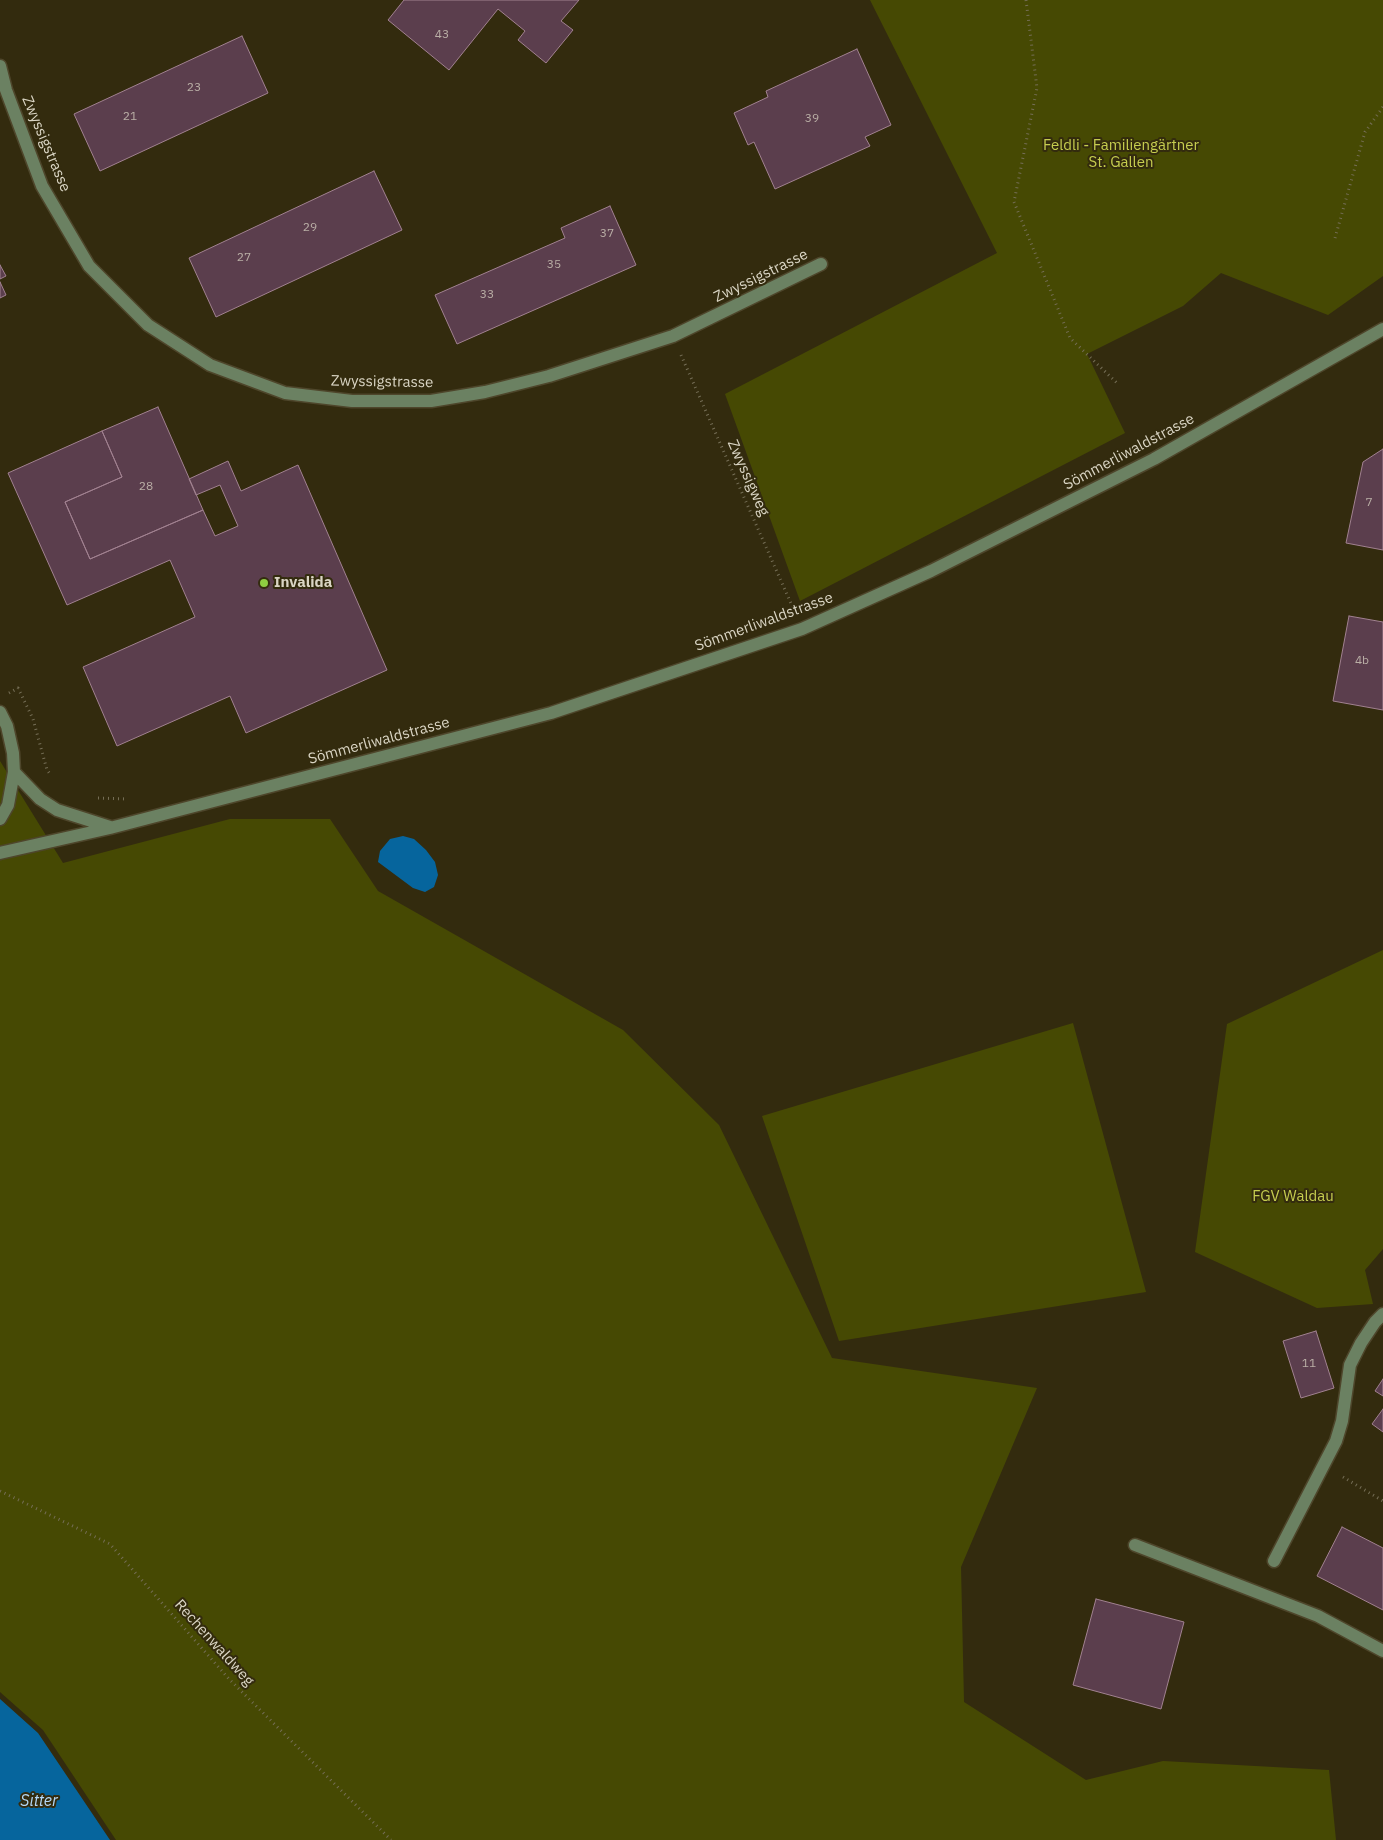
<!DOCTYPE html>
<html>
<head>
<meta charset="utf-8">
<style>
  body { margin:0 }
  canvas { display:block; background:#332b0e }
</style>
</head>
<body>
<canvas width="1383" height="1840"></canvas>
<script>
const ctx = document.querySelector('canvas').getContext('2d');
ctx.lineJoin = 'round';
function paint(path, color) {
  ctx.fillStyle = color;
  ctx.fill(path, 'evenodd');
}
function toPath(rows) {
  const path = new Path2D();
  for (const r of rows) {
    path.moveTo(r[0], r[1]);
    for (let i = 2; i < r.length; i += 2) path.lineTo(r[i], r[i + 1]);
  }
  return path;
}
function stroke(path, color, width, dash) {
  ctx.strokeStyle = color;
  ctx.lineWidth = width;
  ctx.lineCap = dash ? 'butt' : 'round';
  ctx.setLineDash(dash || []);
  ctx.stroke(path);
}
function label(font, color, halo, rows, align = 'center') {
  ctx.font = font + ' "IBM Plex Sans",sans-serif';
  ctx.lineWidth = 4;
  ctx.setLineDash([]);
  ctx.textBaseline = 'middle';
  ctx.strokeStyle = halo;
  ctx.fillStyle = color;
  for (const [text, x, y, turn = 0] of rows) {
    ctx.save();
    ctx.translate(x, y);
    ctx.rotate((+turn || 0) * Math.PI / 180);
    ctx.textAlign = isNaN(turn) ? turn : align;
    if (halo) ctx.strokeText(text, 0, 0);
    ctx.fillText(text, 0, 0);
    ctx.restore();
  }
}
const green = toPath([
  [870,0,1383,0,1383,276,1328,315,1221,273,1183,306,1087,354,1125,433,800,601,725,394,997,253],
  [0,761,63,863,230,819,330,819,378,891,623,1030,719,1125,832,1358,1037,1388,961,1567,964,1702,1086,1780,1163,1761,1329,1770,1336,1840,116,1840,43,1730,0,1692],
  [1383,950,1383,1249,1365,1270,1373,1304,1317,1308,1195,1252,1227,1024],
  [1073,1023,1146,1292,839,1341,762,1116]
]);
const water = toPath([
  [403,836,414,839,426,850,435,862,438,875,434,887,425,892,413,888,378,862,380,851,390,839],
  [0,1699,38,1733,110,1840,0,1840]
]);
const building = toPath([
  [404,0,579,0,561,21,573,30,546,63,518,40,525,31,498,9,449,70,388,20,404,0],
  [242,36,268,93,100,171,74,114,242,36],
  [857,49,891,125,865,137,870,146,775,189,754,142,748,145,734,113,768,97,766,91,857,49],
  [374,171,402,230,216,317,189,258,374,171],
  [610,206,636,265,457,344,435,295,565,238,561,228,610,206],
  [0,265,6,276,0,279,0,265],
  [0,282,6,295,0,298,0,282],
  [158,407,203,510,90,559,65,502,122,477,102,431,158,407],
  [102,431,122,477,65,502,90,559,203,510,215,536,238,526,220,485,196,495,189,479,228,461,241,491,298,465,387,670,246,733,230,696,117,746,83,667,195,617,170,560,67,605,8,473,102,431],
  [1383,449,1383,550,1346,543,1363,462,1383,449],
  [1349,616,1383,622,1383,710,1333,701,1349,616],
  [1316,1331,1334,1388,1301,1398,1283,1341,1316,1331],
  [1383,1379,1383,1396,1375,1391,1383,1379],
  [1383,1409,1383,1432,1372,1424,1383,1409],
  [1342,1527,1383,1548,1383,1610,1317,1576,1342,1527],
  [1096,1599,1184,1622,1161,1709,1073,1685,1096,1599]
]);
const path = toPath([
  [1026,0,1037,88,1014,202,1070,338,1117,383],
  [1335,238,1365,132,1383,107],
  [681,355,793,608],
  [9,693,18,688,33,719,47,770,50,774],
  [98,798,127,799],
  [1343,1477,1383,1501],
  [0,1491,110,1544,230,1680,391,1840]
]);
const minor = toPath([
  [0,66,6,90,42,186,89,266,148,325,210,365,285,393,352,401,431,401,485,392,549,376,673,336,821,264],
  [0,712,7,726,13,753,14,772,8,805,0,819],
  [14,772,40,799,57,810,110,827],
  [0,853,110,828,551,713,802,629,931,571,1154,459,1383,329],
  [1135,1545,1318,1616,1383,1651],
  [1274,1561,1336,1441,1342,1421,1350,1365,1361,1343,1375,1322,1383,1314]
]);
const markers = [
  [264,583,5,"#8fcd41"]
];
const numberNames = [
  ["43",442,35],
  ["23",194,88],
  ["21",130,117],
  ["39",812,119],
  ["29",310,228],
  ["37",607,234],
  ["27",244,258],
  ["35",554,265],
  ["33",487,295],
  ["28",146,487],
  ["7",1369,503],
  ["4b",1362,661],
  ["11",1309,1364]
];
const streetNames = [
  ["Zwyssigstrasse",46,144,67],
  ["Zwyssigstrasse",761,276,-26],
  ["Zwyssigstrasse",382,382,1],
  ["Sömmerliwaldstrasse",1129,452,-28],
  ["Zwyssigweg",748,478,66],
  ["Sömmerliwaldstrasse",764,622,-20],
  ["Sömmerliwaldstrasse",379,741,-15],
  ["Rechenwaldweg",214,1643,48]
];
const parkNames = [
  ["Feldli - Familiengärtner",1121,146],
  ["St. Gallen",1121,163],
  ["FGV Waldau",1293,1197]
];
const poiNames = [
  ["Invalida",274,583]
];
const waterNames = [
  ["Sitter",39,1801]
];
paint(green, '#464903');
paint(water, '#06659d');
paint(building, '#5b3e4d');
stroke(building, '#a18190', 1);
stroke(minor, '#4e462b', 15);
stroke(path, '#756e56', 3, [1, 4]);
stroke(minor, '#6b8162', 12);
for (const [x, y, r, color] of markers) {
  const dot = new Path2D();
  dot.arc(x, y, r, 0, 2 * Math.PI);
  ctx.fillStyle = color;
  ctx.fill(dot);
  stroke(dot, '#332b0e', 2);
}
label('12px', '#baafa6', null, numberNames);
label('15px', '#dad5c4', '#332b0e', streetNames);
label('15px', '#c6cd4f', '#332b0e', parkNames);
label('bold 15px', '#dad5c4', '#332b0e', poiNames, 'left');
label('italic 16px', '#b3d8f8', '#332b0e', waterNames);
</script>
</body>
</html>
